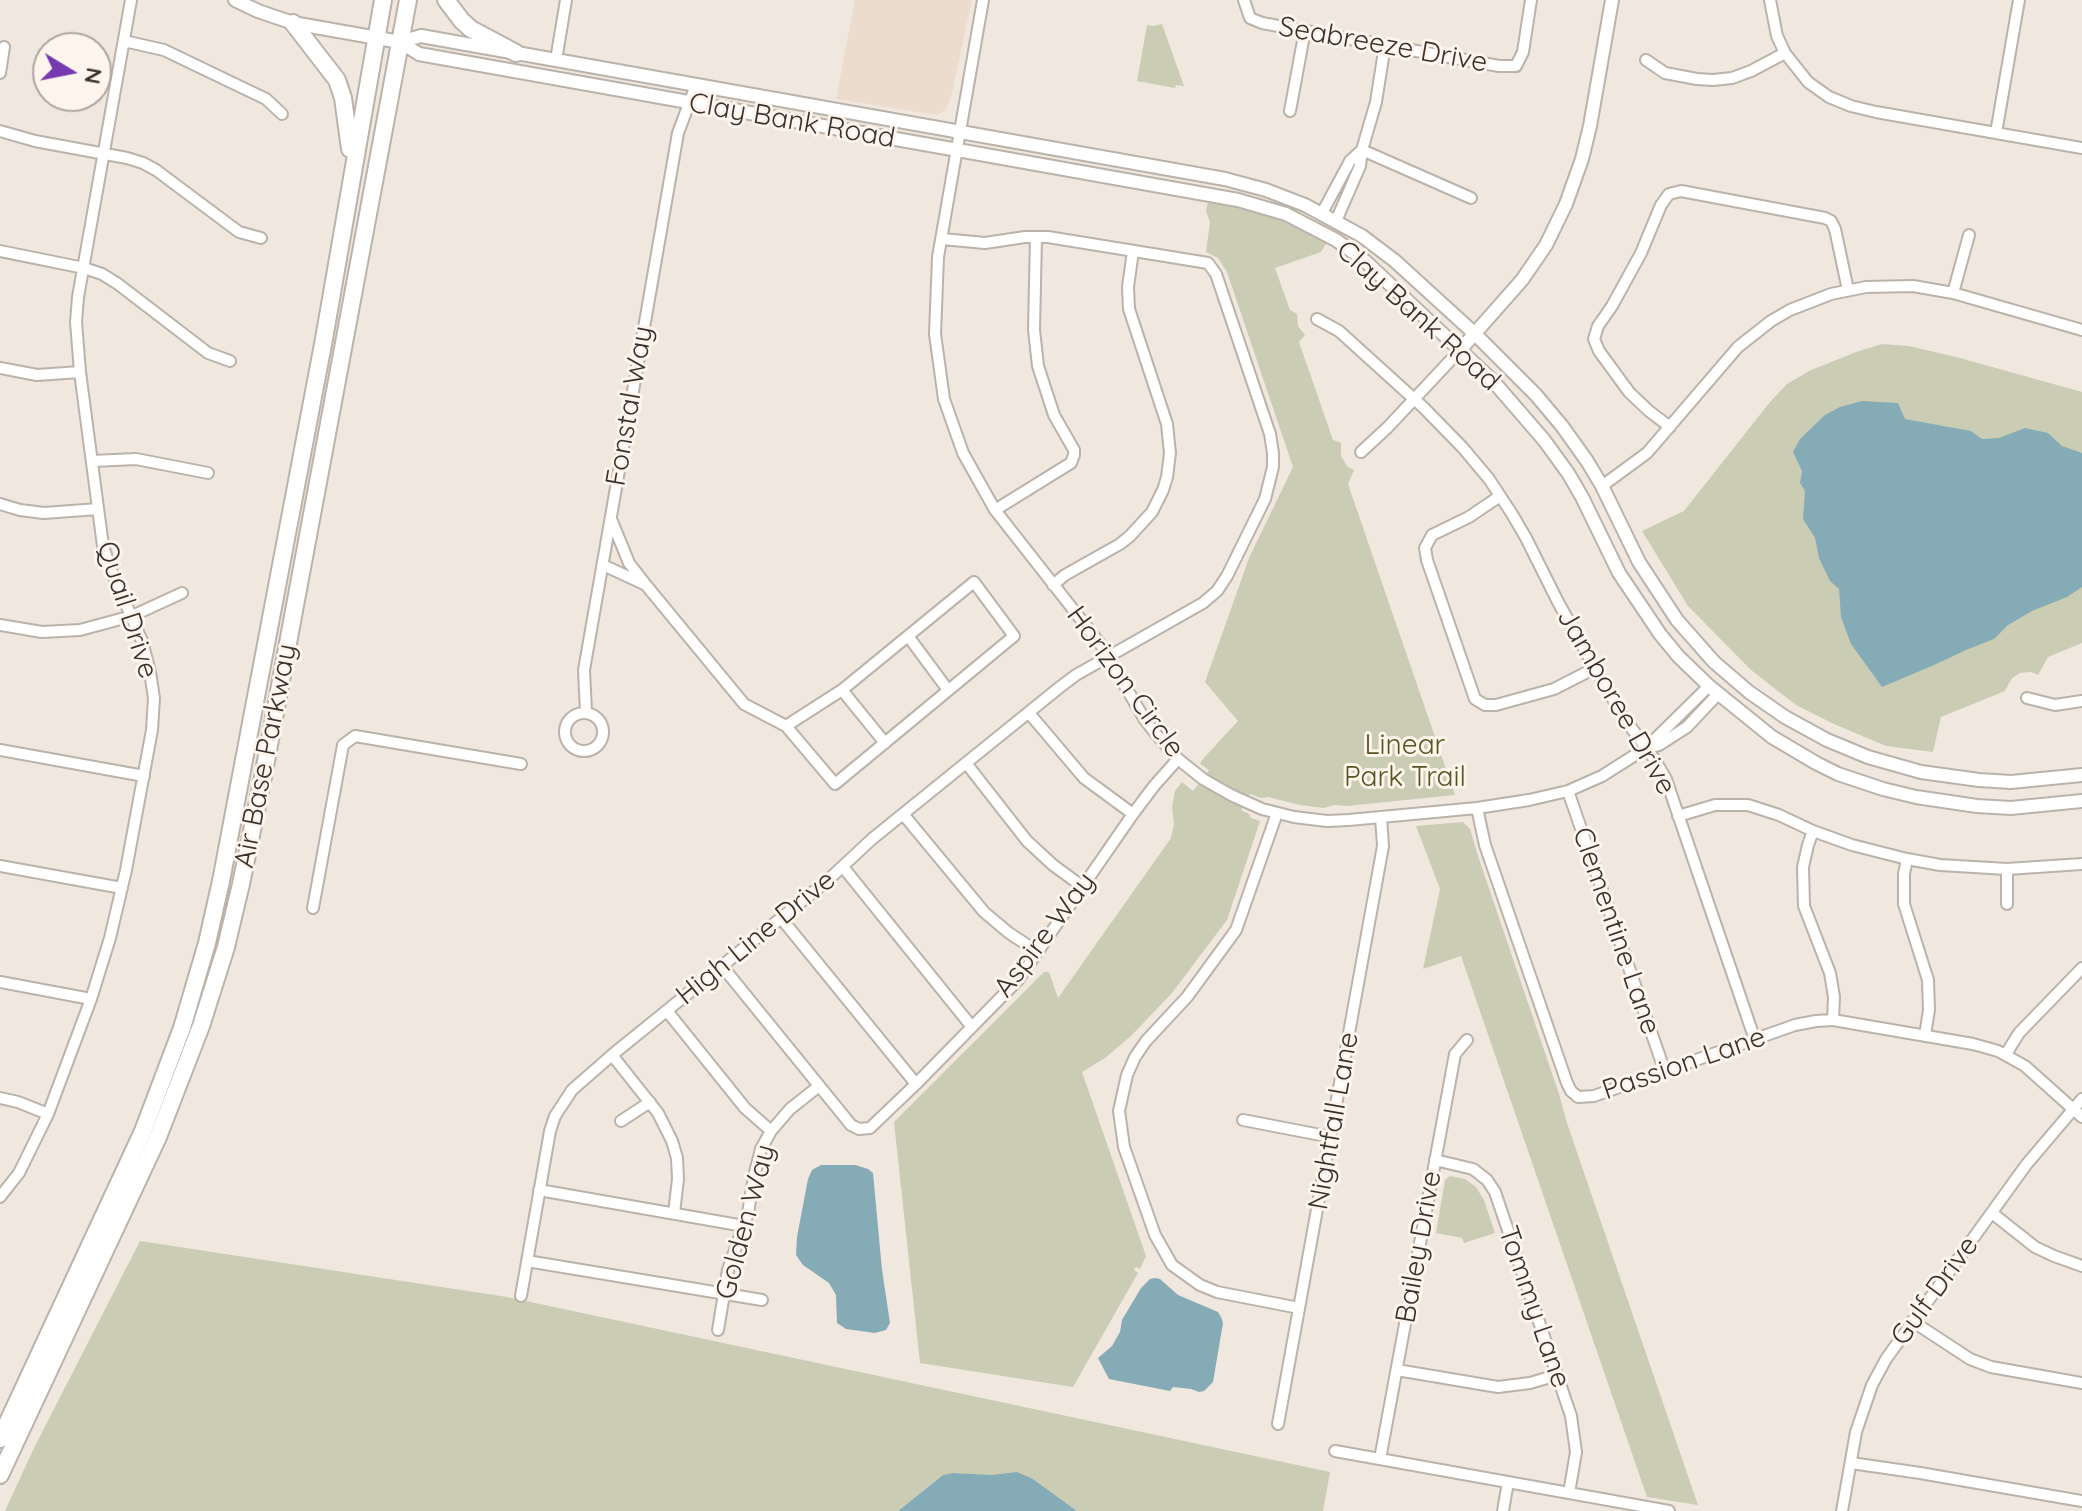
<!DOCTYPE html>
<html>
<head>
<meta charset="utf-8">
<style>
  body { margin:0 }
  #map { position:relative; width:2082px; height:1511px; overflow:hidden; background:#f0e7de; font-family:Quicksand,sans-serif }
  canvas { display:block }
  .north { position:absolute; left:32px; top:32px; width:80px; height:80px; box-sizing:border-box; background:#fef4ec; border:2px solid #aea6a0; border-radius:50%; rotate:100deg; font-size:22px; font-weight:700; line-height:32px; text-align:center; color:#36322f }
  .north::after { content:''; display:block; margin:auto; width:28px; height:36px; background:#763ab0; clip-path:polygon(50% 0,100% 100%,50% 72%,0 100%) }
</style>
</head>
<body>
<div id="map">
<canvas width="2082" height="1511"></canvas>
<div class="north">N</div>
</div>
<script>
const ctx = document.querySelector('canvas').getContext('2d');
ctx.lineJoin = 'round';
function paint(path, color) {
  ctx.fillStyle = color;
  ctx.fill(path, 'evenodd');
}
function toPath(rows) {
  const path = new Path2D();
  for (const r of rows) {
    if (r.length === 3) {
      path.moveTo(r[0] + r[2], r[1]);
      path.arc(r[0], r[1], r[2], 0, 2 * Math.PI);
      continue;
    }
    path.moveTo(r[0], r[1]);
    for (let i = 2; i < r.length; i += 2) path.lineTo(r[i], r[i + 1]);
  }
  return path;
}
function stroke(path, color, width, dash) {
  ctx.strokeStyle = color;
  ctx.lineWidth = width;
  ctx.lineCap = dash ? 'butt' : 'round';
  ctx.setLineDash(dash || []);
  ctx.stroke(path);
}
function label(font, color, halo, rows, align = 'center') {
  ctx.font = font + ' Quicksand,sans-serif';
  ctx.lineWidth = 6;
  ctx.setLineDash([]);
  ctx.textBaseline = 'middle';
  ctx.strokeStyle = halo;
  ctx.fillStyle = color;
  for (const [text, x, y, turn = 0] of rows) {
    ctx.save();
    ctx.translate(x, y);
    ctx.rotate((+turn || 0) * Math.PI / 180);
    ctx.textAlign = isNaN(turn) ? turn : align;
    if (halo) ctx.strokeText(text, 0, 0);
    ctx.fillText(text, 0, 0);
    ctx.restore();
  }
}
const built = toPath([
  [855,0,972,0,951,97,946,109,937,115,836,99]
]);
const green = toPath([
  [1162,24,1184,86,1176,85,1175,88,1137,81,1147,25,1154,26],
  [1208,202,1242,208,1273,217,1327,242,1321,252,1275,268,1290,310,1297,314,1298,326,1305,335,1299,342,1333,440,1341,443,1341,456,1347,466,1354,470,1348,484,1455,795,1347,806,1334,805,1324,808,1300,805,1268,797,1261,798,1250,794,1241,810,1249,814,1251,818,1260,821,1227,920,1172,993,1131,1036,1105,1058,1082,1072,1146,1256,1140,1269,1136,1267,1134,1270,1138,1273,1073,1387,920,1363,894,1122,1044,972,1049,972,1058,998,1171,838,1174,824,1172,807,1175,791,1182,782,1193,791,1197,786,1209,770,1200,764,1202,760,1238,721,1205,682,1249,558,1293,467,1227,272,1218,258,1206,252,1210,222,1206,211],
  [1882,344,1909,346,1960,358,2082,392,2082,643,2048,657,2038,675,2031,672,2020,673,2012,678,2005,691,1941,717,1933,752,1886,746,1834,724,1796,705,1751,670,1688,606,1642,531,1684,511,1770,402,1787,384,1809,371,1856,352],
  [1463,822,1470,829,1478,856,1559,1094,1567,1123,1698,1505,1647,1497,1461,956,1423,969,1440,889,1416,826],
  [1450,1176,1465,1179,1476,1187,1484,1200,1495,1233,1464,1243,1462,1238,1436,1233,1445,1180],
  [140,1241,507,1297,1330,1472,1323,1511,1077,1511,1033,1479,952,1473,943,1475,898,1511,5,1511,34,1448]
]);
const water = toPath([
  [1862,401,1898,403,1905,419,1971,431,1982,439,1999,438,2025,428,2048,433,2062,446,2082,453,2082,587,2067,597,2032,611,2008,625,1994,639,1966,650,1934,665,1882,687,1851,644,1841,617,1839,589,1830,581,1819,558,1815,538,1803,519,1805,491,1800,483,1802,471,1793,452,1800,439,1825,415,1840,407],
  [821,1165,855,1165,868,1169,873,1173,882,1270,890,1323,886,1330,875,1333,846,1329,837,1323,836,1295,829,1283,803,1265,796,1255,797,1237,808,1179,812,1170],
  [1155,1278,1160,1279,1178,1295,1218,1312,1221,1317,1223,1323,1213,1382,1204,1391,1199,1392,1191,1389,1173,1387,1170,1391,1109,1379,1098,1358,1112,1346,1120,1332,1122,1320,1141,1288,1150,1279],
  [1017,1472,1033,1479,1077,1511,898,1511,943,1475,952,1473,992,1475]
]);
const minor = toPath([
  [983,0,938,257,935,334,944,399,963,453,995,510,1101,645,1145,720,1156,734,1178,759,1203,779,1231,795,1262,809,1294,817,1327,821,1349,820,1477,808,1529,800,1568,791,1602,776,1646,748,1709,686],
  [1244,0,1250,18,1262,23,1499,66,1516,66,1523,52,1531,0],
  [1770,0,1777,36,1785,53,1808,82,1829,97,1851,106,1876,112,2082,148],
  [124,41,164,50,266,99,282,114],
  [556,60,566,0],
  [1646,60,1665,73,1697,79,1713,80,1732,78,1751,71,1785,53],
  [0,73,4,47],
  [1290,111,1305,30],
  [0,131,35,141,127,158,143,163,156,170,239,232,261,238],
  [1996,133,2019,0],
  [1362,150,1471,198],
  [1322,213,1350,161,1362,150],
  [1336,221,1360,166,1362,150,1376,102,1385,45],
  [0,251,84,268,102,274,118,284,208,353,230,361],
  [1953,293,1969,235],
  [1317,319,1339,331,1424,408,1463,448,1489,479,1512,514,1526,538,1558,602,1595,668,1624,718,1655,760,1666,779,1755,1040],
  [0,368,37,375,80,372],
  [1670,427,1649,411,1629,392,1599,351,1594,339,1598,326,1612,306,1641,253,1661,205,1669,194,1681,191,1825,218,1831,221,1835,229,1848,290],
  [1361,452,1388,427,1461,349],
  [92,461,136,459,208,473],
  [1602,486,1647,453,1738,347,1771,321,1790,310,1831,294,1866,287,1913,286,1953,293,2082,330],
  [1500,496,1469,517,1432,535,1425,548,1427,560,1475,699,1485,705,1496,705,1554,689,1595,668],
  [0,504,20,510,44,513,98,509],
  [995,510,1066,466,1071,463,1074,455,1074,450,1054,415,1038,366,1034,330,1036,237],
  [603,565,646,585,629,563,611,519],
  [646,585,744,704,786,726,835,784,1014,636,974,582,842,690,786,726],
  [1053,585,1065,575,1120,544,1130,536,1152,512,1163,490,1167,477,1170,453,1167,424,1129,309,1128,287,1133,251],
  [0,625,42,632,80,630,132,616,182,593],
  [908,636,948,690],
  [842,690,885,743],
  [2027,698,2055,705,2082,701],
  [586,712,584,670,630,408,678,133,696,85],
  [584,732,19],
  [1029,713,1084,778,1133,814],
  [1648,748,1659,745,1687,727,1718,694],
  [0,750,144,776],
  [966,763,1027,841,1053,865,1083,887],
  [1568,791,1665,1072],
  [1477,808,1485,845,1567,1083,1571,1091,1578,1097,1594,1096,1795,1025,1816,1021,1833,1020,1973,1044,1998,1051,2025,1066,2082,1117],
  [1277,813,1236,930,1187,997,1146,1041,1135,1057,1127,1075,1119,1111,1124,1147,1155,1235,1172,1265,1200,1285,1217,1292,1299,1308],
  [903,814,984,912,1009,933,1038,952],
  [1678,816,1715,805,1748,805,1779,815,1813,831,1852,845,1907,859,1940,865,2007,869,2082,864],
  [1813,831,1808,845,1803,867,1804,906,1830,973,1834,997,1833,1020],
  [1907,859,1904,874,1904,904,1928,980,1929,1010,1925,1035],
  [0,866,122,888],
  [843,867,972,1027],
  [2007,904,2007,869],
  [313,908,343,745,355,736,521,764],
  [781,918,916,1084],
  [722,966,851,1125,859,1129,870,1128,916,1084,1018,980,1133,814,1154,786,1178,759],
  [0,982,91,999],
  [667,1011,745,1108,771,1131],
  [2006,1054,2019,1033,2082,968],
  [612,1055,658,1113,672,1141,677,1158,678,1179,674,1213],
  [0,1098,18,1102,48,1114],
  [1243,1120,1331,1137],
  [621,1121,650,1102],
  [1435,1160,1473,1169,1487,1180,1495,1192,1571,1416,1576,1452,1569,1493],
  [539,1190,744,1226],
  [0,1197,19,1173,48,1114,91,999,110,938,126,870,152,730,154,698,150,672,142,641,111,570,103,546,80,372,76,322,78,297,131,0],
  [1992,1213,2035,1247,2054,1256,2082,1266],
  [527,1261,762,1300],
  [521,1296,550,1131,555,1116,572,1090,612,1055,828,880,872,839,1060,687,1076,675,1203,603,1217,591,1227,576,1265,499,1273,467,1273,453,1270,434,1216,274,1208,263,1048,237,1025,237,985,243,942,239],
  [1912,1321,1970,1359,1991,1367,2082,1383],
  [718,1330,728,1270,748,1213,754,1176,761,1149,771,1131,790,1109,819,1086],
  [1397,1370,1498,1387,1530,1383,1557,1375],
  [1278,1424,1383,846,1381,817],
  [1335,1451,1669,1511],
  [1380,1459,1455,1054,1467,1040],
  [1851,1463,1920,1473,2082,1501],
  [1503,1511,1508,1482],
  [1842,1511,1856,1432,1872,1385,1886,1359,2026,1165,2082,1099]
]);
const tertiary = toPath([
  [235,0,258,11,293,23,400,42,419,54,1238,200,1286,214,1336,240,1365,261,1493,381,1544,440,1568,473,1582,497,1619,573,1660,634,1678,656,1709,686,1772,737,1816,763,1838,774,1883,789,1916,797,1977,806,2011,808,2082,801],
  [400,42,421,36,1225,179,1266,190,1305,205,1362,236,1395,261,1475,334,1536,395,1562,426,1587,461,1602,486,1639,562,1677,620,1714,662,1749,692,1785,717,1827,740,1868,757,1921,772,1979,780,2011,782,2082,775],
  [1461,349,1522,280,1546,245,1566,204,1582,159,1590,126,1612,0]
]);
const primary = toPath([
  [446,0,462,21,471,29,516,53],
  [293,23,337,80,343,98,350,149],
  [0,1439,143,1131,182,1028,207,943,221,881,324,339,383,0],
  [0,1475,158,1137,201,1026,226,947,241,884,263,777,408,0]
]);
const streetNames = [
  ["Seabreeze Drive",1383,45,10],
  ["Clay Bank Road",792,121,10],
  ["Clay Bank Road",1418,316,42],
  ["Fonstal Way",630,406,-80],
  ["Quail Drive",127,610,72],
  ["Horizon Circle",1125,682,54],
  ["Jamboree Drive",1616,702,60],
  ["Air Base Parkway",266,756,-79],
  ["Clementine Lane",1616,931,71],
  ["Aspire Way",1045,935,-53],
  ["High Line Drive",756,938,-39],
  ["Passion Lane",1684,1064,-19],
  ["Nightfall Lane",1334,1121,-80],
  ["Golden Way",746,1222,-75],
  ["Bailey Drive",1419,1247,-80],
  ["Gulf Drive",1935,1291,-54],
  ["Tommy Lane",1534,1307,71]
];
const parkNames = [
  ["Linear",1405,746],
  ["Park Trail",1405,778]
];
paint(built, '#ecdcce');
paint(green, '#cacdb4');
paint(water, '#85abb6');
stroke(minor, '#bbb2aa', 14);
stroke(tertiary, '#bbb2aa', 16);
stroke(primary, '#bbb2aa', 20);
stroke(minor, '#fff', 10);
stroke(tertiary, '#fff', 12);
stroke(primary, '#fff', 16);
label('28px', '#36322f', '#fef4ec', streetNames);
label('28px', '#525622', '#fef4ec', parkNames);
</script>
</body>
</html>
